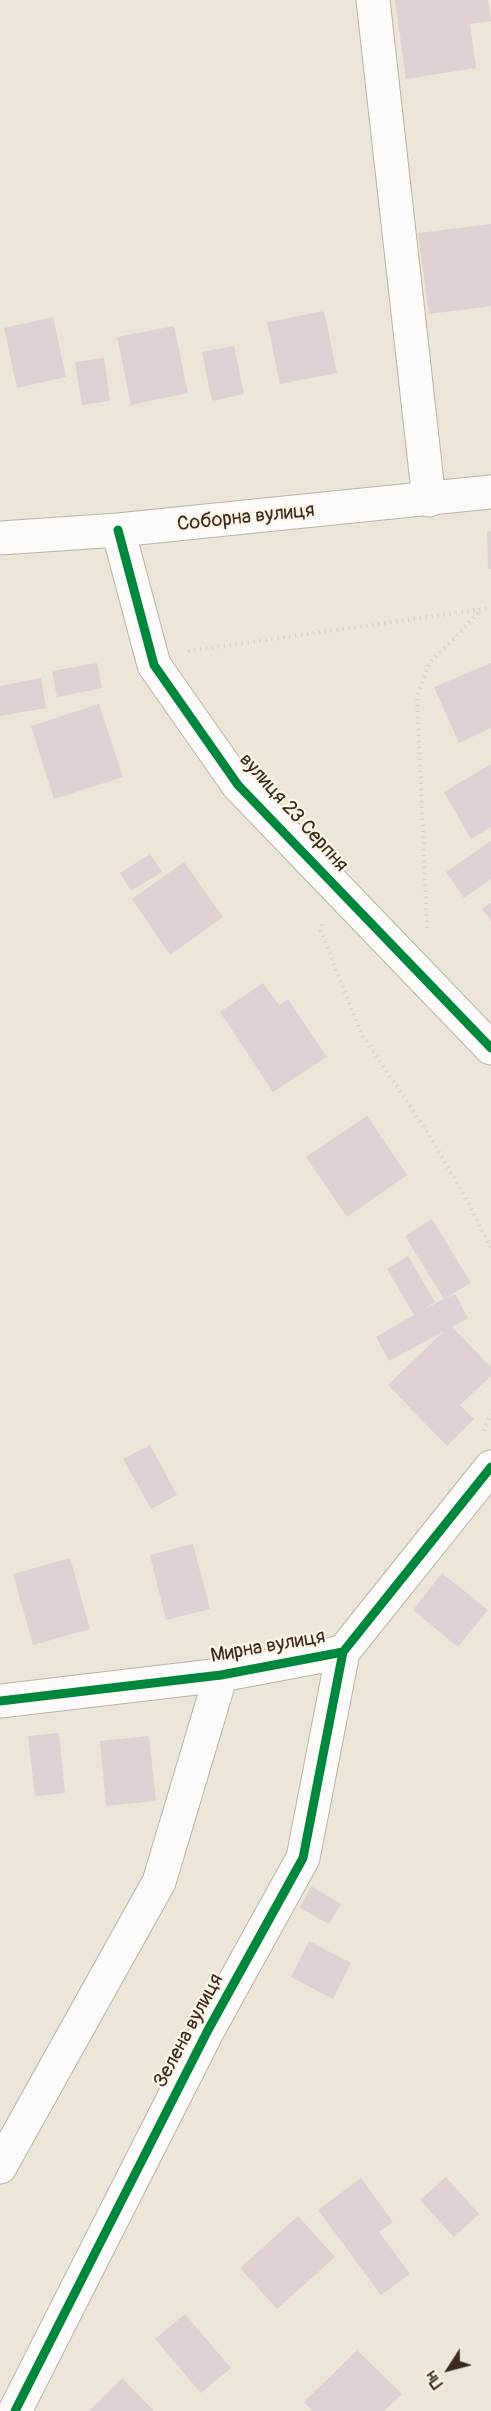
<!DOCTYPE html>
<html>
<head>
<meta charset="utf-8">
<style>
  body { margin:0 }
  #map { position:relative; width:491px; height:2411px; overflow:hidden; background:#ece6d8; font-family:Pangolin,sans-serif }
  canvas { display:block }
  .north { position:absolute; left:419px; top:2339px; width:60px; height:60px; -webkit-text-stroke:4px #fcf5e5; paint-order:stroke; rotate:234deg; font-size:16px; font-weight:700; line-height:24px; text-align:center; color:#3b2a1e }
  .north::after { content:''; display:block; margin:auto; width:21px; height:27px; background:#3b2a1e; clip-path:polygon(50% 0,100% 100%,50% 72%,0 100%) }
</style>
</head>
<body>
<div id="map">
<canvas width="491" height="2411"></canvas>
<div class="north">Пн</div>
</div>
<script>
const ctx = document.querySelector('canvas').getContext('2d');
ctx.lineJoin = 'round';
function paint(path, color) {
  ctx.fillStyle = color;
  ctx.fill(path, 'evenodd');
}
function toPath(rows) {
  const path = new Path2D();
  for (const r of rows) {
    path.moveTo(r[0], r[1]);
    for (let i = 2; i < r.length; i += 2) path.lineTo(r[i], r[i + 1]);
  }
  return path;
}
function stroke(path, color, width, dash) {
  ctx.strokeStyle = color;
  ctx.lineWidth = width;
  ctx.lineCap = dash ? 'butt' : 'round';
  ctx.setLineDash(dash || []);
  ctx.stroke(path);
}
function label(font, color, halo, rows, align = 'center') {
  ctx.font = font + ' Pangolin,sans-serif';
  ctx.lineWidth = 4.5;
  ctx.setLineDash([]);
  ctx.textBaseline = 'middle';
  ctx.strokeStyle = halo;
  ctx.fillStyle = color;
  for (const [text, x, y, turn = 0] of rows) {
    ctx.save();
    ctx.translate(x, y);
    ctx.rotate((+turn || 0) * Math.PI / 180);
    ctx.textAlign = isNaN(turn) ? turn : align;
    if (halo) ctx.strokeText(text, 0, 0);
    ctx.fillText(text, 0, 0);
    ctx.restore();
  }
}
const building = toPath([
  [395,0,488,0,491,21,470,24,476,68,406,79],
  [491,224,491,306,429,314,418,233],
  [324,311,337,373,280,384,267,322],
  [53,317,66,377,17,388,4,328],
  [174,326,188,393,131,405,117,337],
  [234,346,244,394,212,401,202,352],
  [104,358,110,401,82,405,75,362],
  [491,531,491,569,488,569,487,532],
  [97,663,102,688,57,697,52,671],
  [491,663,491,728,459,743,434,687],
  [41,678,46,708,0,716,0,686],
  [99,704,123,777,54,799,31,726],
  [491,764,491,827,471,839,444,792],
  [491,841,491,879,464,898,446,872],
  [150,854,162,872,131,891,120,873],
  [184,862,223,917,170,955,132,899],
  [491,903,491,921,482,909],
  [263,983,279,1005,288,999,327,1057,273,1092,220,1012],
  [367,1116,407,1175,347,1217,306,1157],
  [432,1219,471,1283,444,1299,455,1294,468,1318,452,1327,491,1367,491,1376,460,1405,474,1419,447,1446,388,1385,444,1331,389,1361,376,1337,414,1315,387,1269,408,1256,435,1302,423,1310,444,1299,405,1236],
  [150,1445,177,1495,151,1509,123,1459],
  [193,1544,210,1609,166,1620,150,1555],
  [70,1558,90,1629,33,1645,13,1574],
  [442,1573,488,1610,458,1647,413,1610],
  [59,1733,65,1793,35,1796,28,1736],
  [149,1736,156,1801,106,1806,100,1741],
  [311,1886,341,1904,329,1924,300,1908],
  [309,1941,351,1963,333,1999,291,1977],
  [446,2177,479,2214,454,2237,420,2200],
  [361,2178,393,2222,379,2232,410,2274,381,2295,318,2210],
  [298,2216,335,2257,277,2309,240,2268],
  [185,2314,231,2368,201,2393,155,2339],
  [357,2350,402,2394,384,2411,312,2411,304,2402],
  [122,2378,154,2411,89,2411]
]);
const path = toPath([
  [188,651,491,608],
  [322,924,321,931,361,1033,426,1130,466,1198,491,1249],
  [427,928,417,697,430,662,459,634,480,610],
  [484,1431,491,1414]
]);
const minor = toPath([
  [373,0,429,500],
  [118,530,154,665,238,785,491,1048],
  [0,538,118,530,491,492],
  [0,1701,221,1675,343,1652,491,1467],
  [0,2167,159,1882,221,1675],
  [15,2411,208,2030,303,1858,343,1652]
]);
const cycleway = toPath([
  [118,530,154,665,238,785,491,1048],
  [0,1701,221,1675,343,1652,491,1467],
  [15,2411,208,2030,303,1858,343,1652]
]);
const streetNames = [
  ["Соборна вулиця",246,518,-6],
  ["вулиця 23 Серпня",293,813,48],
  ["Мирна вулиця",268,1647,-10],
  ["Зелена вулиця",189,2031,-62]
];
paint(building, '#dfd0d4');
stroke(minor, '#b8b2a9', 35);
stroke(path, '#d6d3cf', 4, [1.5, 4.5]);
stroke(minor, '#fcfbf9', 33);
stroke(cycleway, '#00873e', 9);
label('20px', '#3b2a1e', '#fcf5e5', streetNames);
</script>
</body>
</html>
